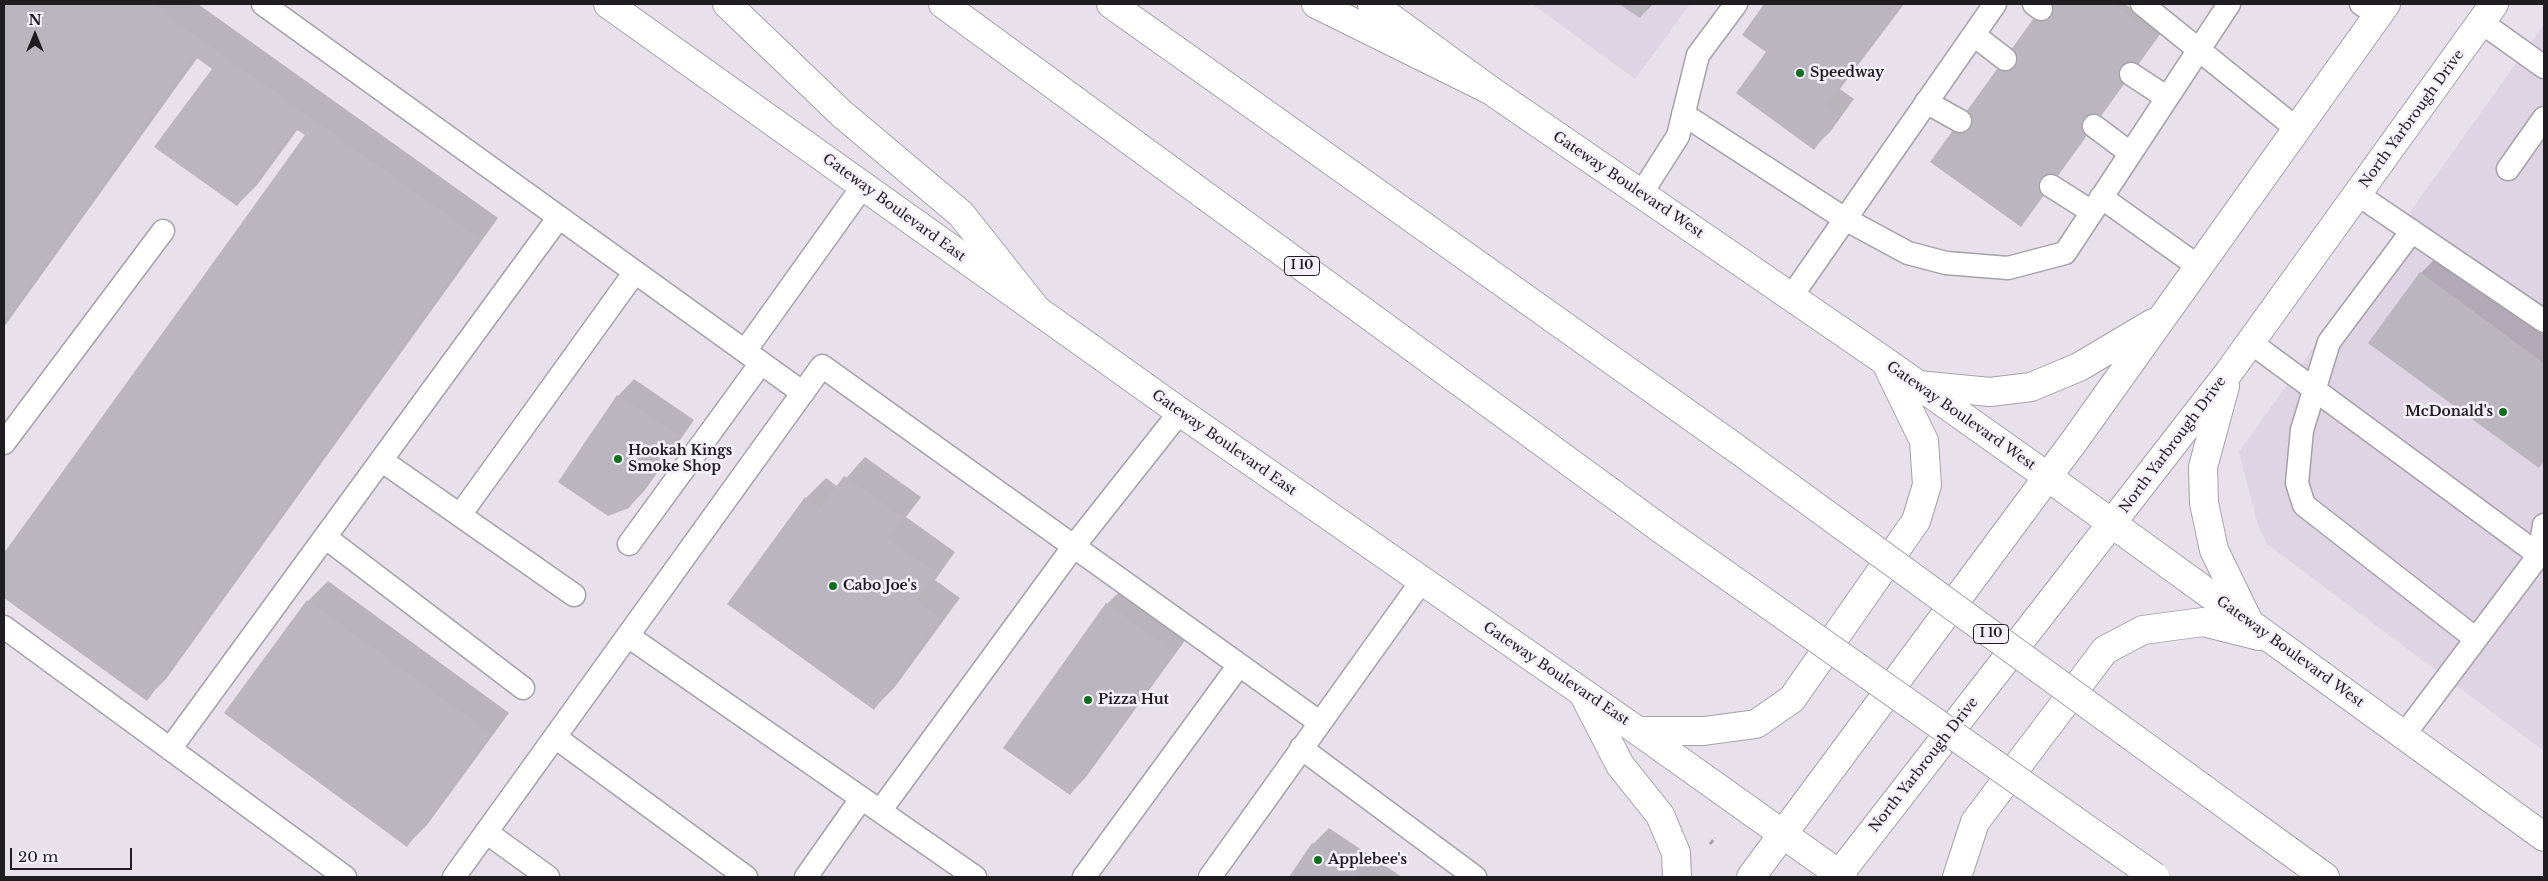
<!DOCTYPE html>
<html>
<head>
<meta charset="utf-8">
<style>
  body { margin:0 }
  #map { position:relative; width:2548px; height:881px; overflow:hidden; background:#e8e1eb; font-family:"Libre Baskerville",serif }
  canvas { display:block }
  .frame { position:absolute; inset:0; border:5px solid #1f1d21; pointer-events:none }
  .north { position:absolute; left:10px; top:10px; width:50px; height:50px; -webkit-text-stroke:4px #f5eff9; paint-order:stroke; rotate:0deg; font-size:14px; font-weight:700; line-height:20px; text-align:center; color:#1f1d21 }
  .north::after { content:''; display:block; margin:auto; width:18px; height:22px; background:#1f1d21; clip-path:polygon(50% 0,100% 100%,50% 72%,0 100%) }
  .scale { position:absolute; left:10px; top:848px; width:122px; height:22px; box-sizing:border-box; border:2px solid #1f1d21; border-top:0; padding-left:6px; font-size:15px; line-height:18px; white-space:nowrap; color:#1f1d21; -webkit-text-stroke:4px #f5eff9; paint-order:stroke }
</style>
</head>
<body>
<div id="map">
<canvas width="2548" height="881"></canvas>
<div class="frame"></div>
<div class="north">N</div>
<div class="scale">20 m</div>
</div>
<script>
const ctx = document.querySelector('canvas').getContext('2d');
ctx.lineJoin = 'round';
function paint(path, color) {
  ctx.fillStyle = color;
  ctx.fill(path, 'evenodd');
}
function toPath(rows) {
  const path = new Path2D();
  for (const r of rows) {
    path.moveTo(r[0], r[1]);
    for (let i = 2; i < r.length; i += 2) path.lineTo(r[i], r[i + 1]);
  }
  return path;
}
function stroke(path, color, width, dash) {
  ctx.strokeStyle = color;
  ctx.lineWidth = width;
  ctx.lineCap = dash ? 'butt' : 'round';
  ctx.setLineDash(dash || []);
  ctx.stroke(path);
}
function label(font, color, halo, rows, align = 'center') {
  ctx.font = font + ' "Libre Baskerville",serif';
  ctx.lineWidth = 5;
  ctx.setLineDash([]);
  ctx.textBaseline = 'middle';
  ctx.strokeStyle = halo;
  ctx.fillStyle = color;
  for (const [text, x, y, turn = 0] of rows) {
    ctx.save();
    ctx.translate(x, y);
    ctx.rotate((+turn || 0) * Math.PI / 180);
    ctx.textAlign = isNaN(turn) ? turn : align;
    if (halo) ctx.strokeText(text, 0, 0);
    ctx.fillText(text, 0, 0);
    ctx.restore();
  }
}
const built = toPath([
  [1532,4,1690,4,1635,79],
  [2544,24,2544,751,2267,544,2258,525,2239,452]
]);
const shadow = toPath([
  [5,4,198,4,498,218,166,679,146,699,4,597,4,555,306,135,298,129,257,185,237,205,213,68,198,57,4,327],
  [1621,4,1653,4,1640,17],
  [1766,4,1904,4,1840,89,1854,99,1830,132,1813,148,1768,52,1743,34],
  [2046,4,2125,4,2163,30,2021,225],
  [2437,257,2544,335,2544,461,2539,467,2421,273],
  [634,379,694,420,645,490,629,507,560,481,618,396],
  [865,457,921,497,906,517,955,552,935,580,960,598,894,688,874,708,806,498,826,478,838,487],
  [328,581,509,713,427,825,407,845,308,601],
  [1123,588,1189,635,1086,777,1070,794,1107,604],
  [1329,828,1402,877,1290,877,1313,844]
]);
const building = toPath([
  [4,4,151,4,479,238,147,701,4,598,4,553,305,135,294,128,237,206,154,147,212,69,194,56,4,321],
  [1619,4,1650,4,1640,18],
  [1764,4,1901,4,1825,106,1839,116,1814,150,1736,93,1766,52,1742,35],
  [2044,4,2112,4,2158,37,2021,227,1930,162],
  [2420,272,2544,363,2544,461,2539,468,2368,343],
  [617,395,679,436,629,508,608,516,558,482],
  [844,476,902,517,887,538,936,572,916,600,941,618,874,710,727,604,805,497,820,508],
  [307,600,490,733,407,847,224,713],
  [1106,603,1173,652,1070,795,1003,748],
  [1312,843,1362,877,1289,877]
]);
const path = toPath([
  [1710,844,1715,838]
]);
const lane = toPath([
  [263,4,803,393],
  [2034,4,2041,9],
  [2142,4,2297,129],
  [2361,4,2378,15],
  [2481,22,2544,67],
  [1974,35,2005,59],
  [2131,74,2166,97],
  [1926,102,1960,121],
  [1683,114,1845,219,1908,253,1946,263,2008,268,2065,253,2229,4],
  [2094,126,2130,153],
  [2508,169,2544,118],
  [2051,186,2092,212],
  [1641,194,1678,136,1698,55,1736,4],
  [2357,194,2544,321],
  [2101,197,2199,267],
  [2412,231,2329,342,2302,430,2297,483,2304,505,2476,639],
  [1791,297,1995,4],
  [2250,342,2539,555,2404,735],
  [745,351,863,186],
  [4,443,163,231],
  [381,460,574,595],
  [460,515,635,272],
  [2544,525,2539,555,2544,554],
  [325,537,523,688],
  [629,544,761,363],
  [4,627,345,877],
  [628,636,975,877],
  [555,737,746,877],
  [1301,748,1475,877],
  [170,749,559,217],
  [880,811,1074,546,1180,412],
  [486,832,548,877],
  [454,877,822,366,1319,722],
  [806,877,861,799],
  [1084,877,1239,665],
  [1210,877,1421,582]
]);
const secondary = toPath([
  [608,4,1180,412,1638,731,1843,877],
  [1372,4,1490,90,1886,362,2048,477,2544,837],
  [1638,731,1704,731,1756,724,1792,699,1916,521,1927,485,1924,441,1887,365],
  [1957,877,1975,822,2105,650,2143,630,2203,622,2259,636]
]);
const primary = toPath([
  [1918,385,1990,392,2031,387,2079,367,2153,323],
  [2225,386,2203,467,2204,503,2214,550,2249,622],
  [1584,695,1620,765,1660,815,1676,853,1677,877],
  [1751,877,2075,440,2386,4],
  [1837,877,2229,372,2494,4]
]);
const highway = toPath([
  [727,4,842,114,961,214,1037,310],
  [943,4,1661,529],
  [1111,4,1737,449],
  [1316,4,1490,90],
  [2245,819,2325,877]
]);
const highwayBridge = toPath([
  [1737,449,2245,819],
  [1661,529,2155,877]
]);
const markers = [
  [1800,73,5,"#0e6f1d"],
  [2503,412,5,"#0e6f1d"],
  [618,459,5,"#0e6f1d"],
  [833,586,5,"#0e6f1d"],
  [1088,700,5,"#0e6f1d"],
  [1318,860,5,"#0e6f1d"]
];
const shields = [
  [1302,266,35],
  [1991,634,35]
];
const shieldNames = [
  ["I 10",1302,266],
  ["I 10",1991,634]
];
const poiNames = [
  ["Speedway",1810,73],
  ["McDonald's",2493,412,"right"],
  ["Hookah Kings",628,451],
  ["Smoke Shop",628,467],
  ["Cabo Joe's",843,586],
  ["Pizza Hut",1098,700],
  ["Applebee's",1328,860]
];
const streetNames = [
  ["North Yarbrough Drive",2412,119,-54],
  ["Gateway Boulevard West",1628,185,34],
  ["Gateway Boulevard East",894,208,36],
  ["Gateway Boulevard West",1961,416,35],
  ["Gateway Boulevard East",1224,443,35],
  ["North Yarbrough Drive",2173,445,-53],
  ["Gateway Boulevard West",2290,652,36],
  ["Gateway Boulevard East",1556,674,34],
  ["North Yarbrough Drive",1924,765,-52]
];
paint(built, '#ded4e4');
paint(shadow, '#0003');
paint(building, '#bbb5bf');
stroke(lane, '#a6a0a9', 25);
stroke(secondary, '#a6a0a9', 30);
stroke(primary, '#a6a0a9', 30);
stroke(highway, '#a6a0a9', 30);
stroke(path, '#a7a2aa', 3, [5, 2.5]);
stroke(lane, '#fff', 22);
stroke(secondary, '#fff', 28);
stroke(primary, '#fff', 28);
stroke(highway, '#fff', 28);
stroke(highwayBridge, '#a6a0a9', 30, []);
stroke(highwayBridge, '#fff', 28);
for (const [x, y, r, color] of markers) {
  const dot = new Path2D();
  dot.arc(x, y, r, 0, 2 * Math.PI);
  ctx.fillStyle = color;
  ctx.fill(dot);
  stroke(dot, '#f5eff9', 2);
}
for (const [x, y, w] of shields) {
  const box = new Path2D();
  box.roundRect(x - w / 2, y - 9.5, w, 19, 4);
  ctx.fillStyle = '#f5eff9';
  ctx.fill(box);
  stroke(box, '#1f1d21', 1);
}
label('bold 12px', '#1f1d21', null, shieldNames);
label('bold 14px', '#1f1d21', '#f5eff9', poiNames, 'left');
label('14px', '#1f1d21', '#f5eff9', streetNames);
</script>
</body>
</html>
